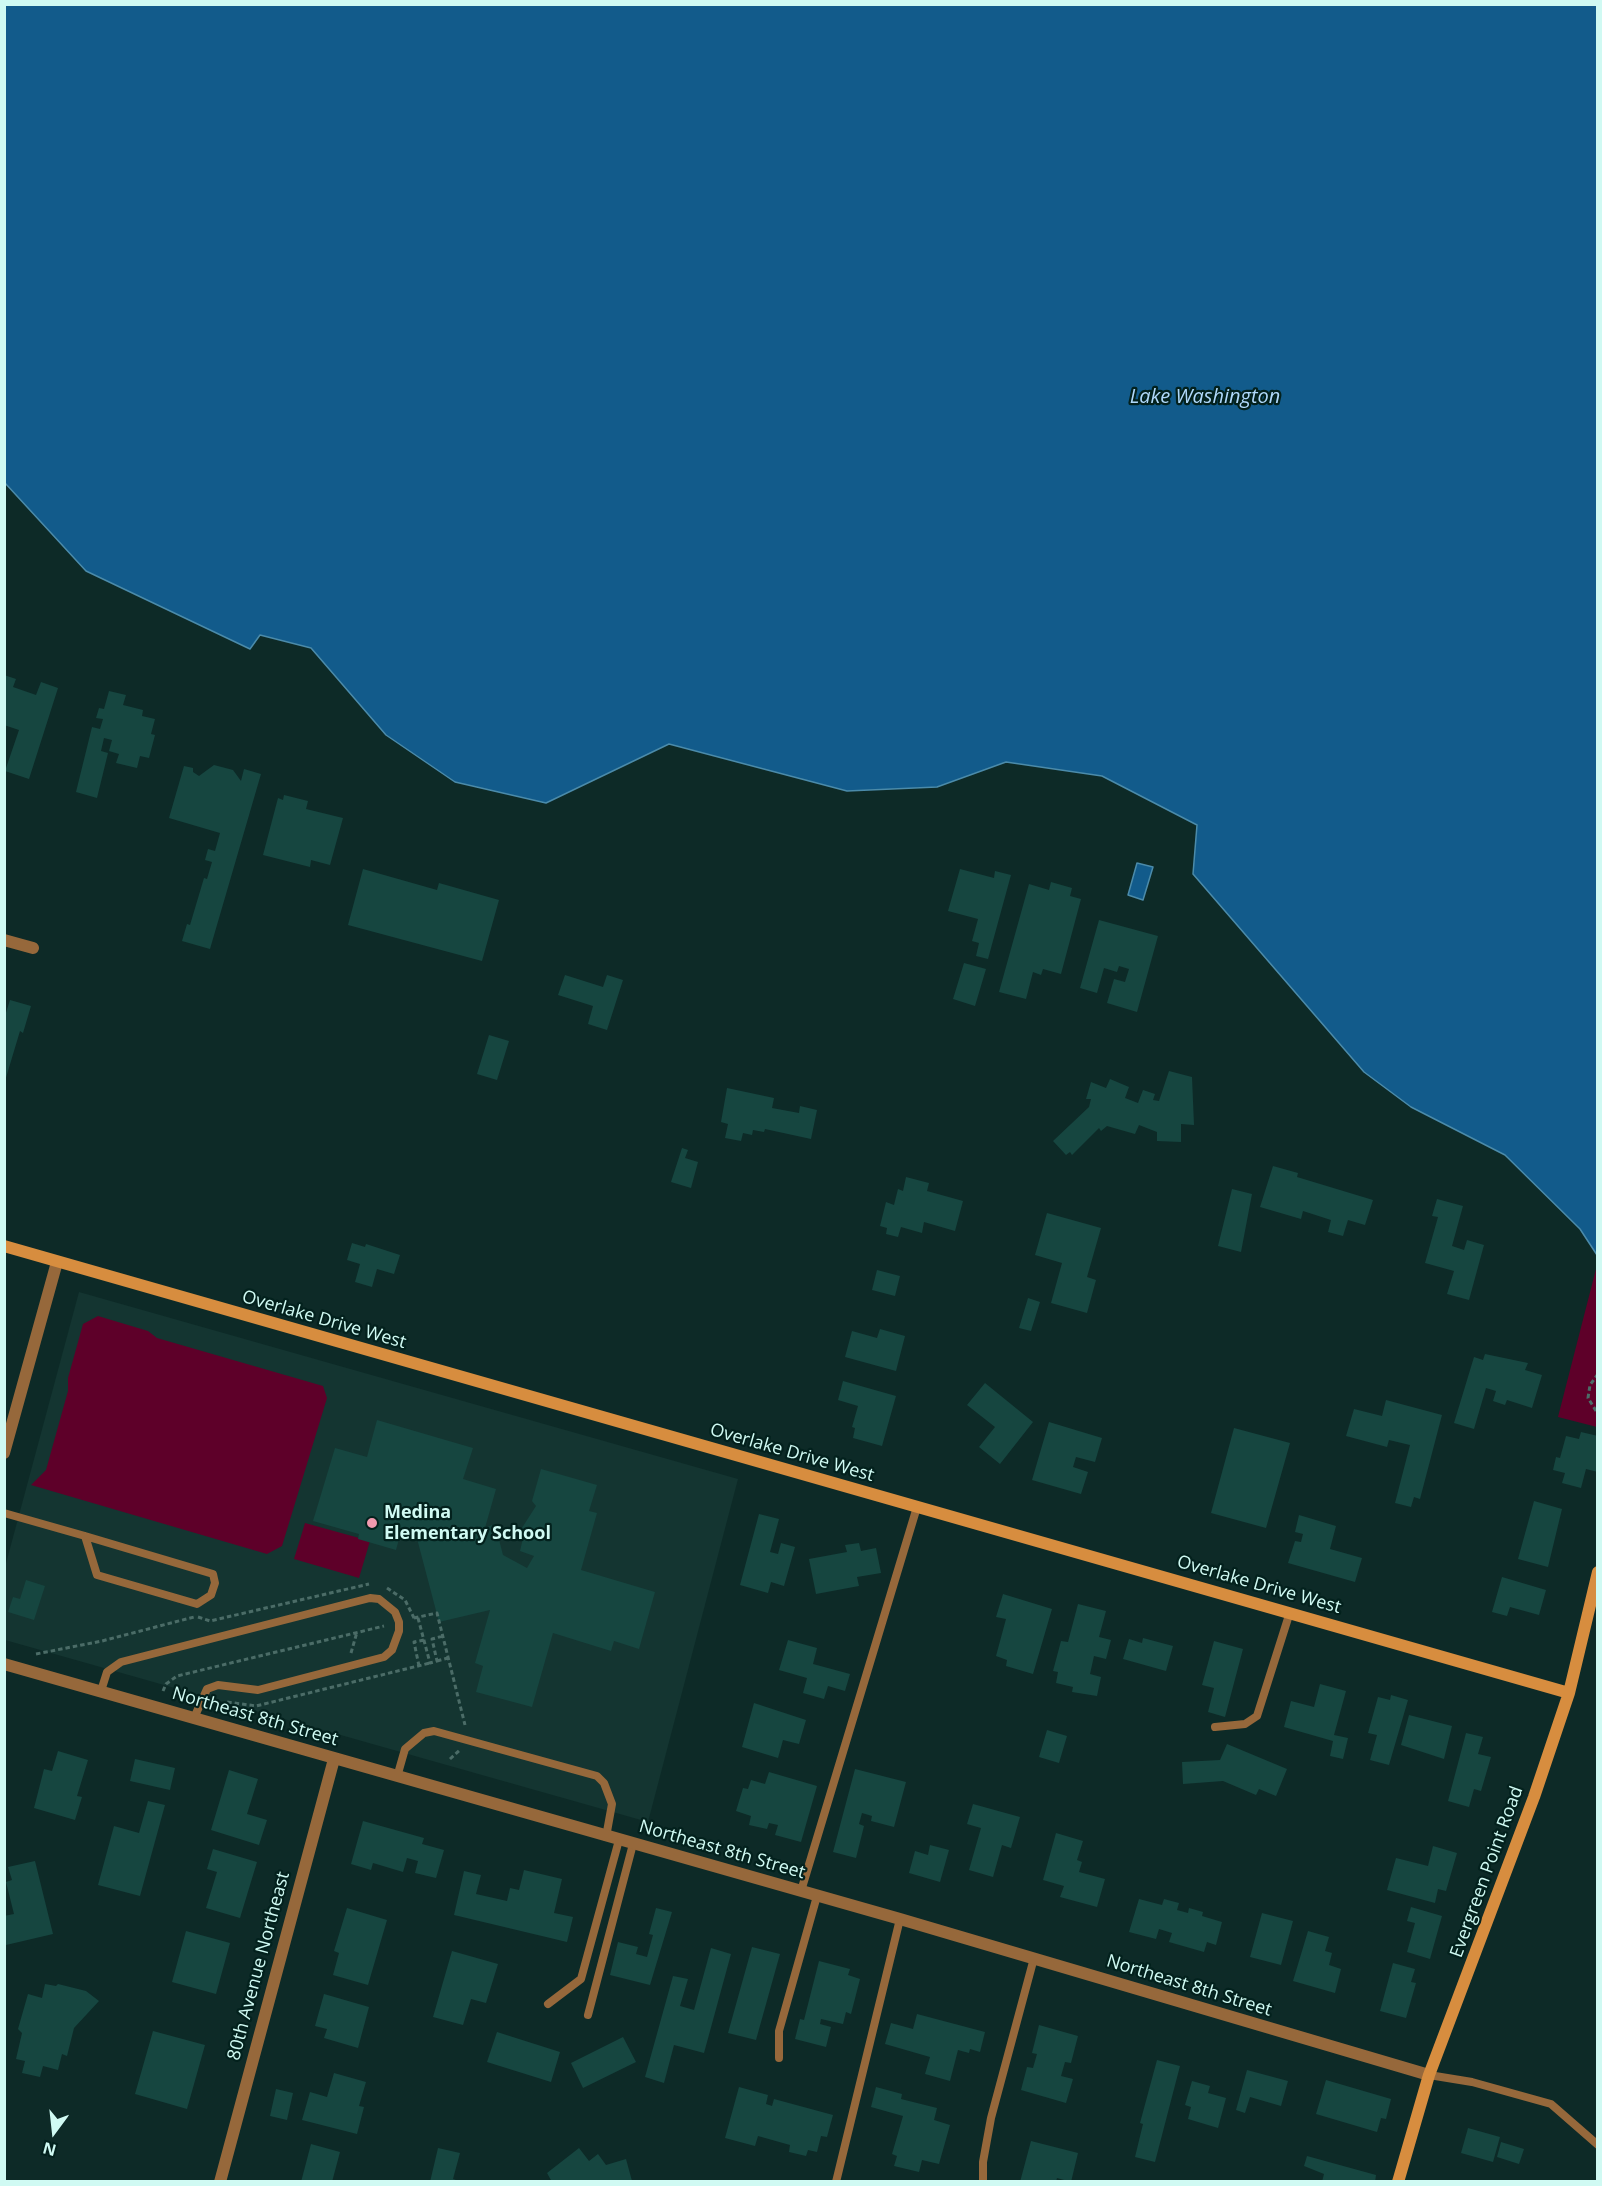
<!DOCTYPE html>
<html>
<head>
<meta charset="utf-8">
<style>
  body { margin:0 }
  #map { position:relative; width:1602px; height:2186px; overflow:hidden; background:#0d2a27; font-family:"Open Sans",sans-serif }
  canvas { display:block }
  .frame { position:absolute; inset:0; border:6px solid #d0faf3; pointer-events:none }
  .north { position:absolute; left:24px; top:2102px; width:60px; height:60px; -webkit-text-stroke:4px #03211d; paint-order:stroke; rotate:195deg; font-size:16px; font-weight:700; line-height:24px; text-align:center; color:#d0faf3 }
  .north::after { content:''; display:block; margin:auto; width:21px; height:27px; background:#d0faf3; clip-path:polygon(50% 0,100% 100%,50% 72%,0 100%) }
</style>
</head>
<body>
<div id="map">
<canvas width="1602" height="2186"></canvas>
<div class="frame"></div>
<div class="north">N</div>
</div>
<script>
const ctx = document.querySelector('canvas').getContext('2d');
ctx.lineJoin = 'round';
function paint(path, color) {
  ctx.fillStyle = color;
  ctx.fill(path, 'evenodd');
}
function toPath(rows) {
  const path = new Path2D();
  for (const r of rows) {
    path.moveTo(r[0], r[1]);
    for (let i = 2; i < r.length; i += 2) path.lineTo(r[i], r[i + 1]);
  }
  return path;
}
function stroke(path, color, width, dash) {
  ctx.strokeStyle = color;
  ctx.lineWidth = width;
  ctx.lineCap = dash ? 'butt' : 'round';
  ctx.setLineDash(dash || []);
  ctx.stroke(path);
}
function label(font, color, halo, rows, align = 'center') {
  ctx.font = font + ' "Open Sans",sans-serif';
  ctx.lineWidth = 4.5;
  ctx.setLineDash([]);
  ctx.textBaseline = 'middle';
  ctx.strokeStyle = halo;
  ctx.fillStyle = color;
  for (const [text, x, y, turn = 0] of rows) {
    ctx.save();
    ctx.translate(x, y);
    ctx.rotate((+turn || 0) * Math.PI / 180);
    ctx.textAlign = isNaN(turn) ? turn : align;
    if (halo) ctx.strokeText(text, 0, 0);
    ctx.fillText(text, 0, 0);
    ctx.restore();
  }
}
const built = toPath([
  [79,1292,738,1479,648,1822,5,1640,5,1567]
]);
const green = toPath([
  [1597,1265,1597,1427,1558,1417],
  [98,1316,148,1331,157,1338,323,1386,327,1398,282,1546,267,1554,31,1485,46,1470,68,1391,68,1378,83,1324],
  [305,1523,370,1541,359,1578,294,1559]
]);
const water = toPath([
  [4,5,1597,5,1597,1255,1580,1229,1505,1155,1411,1107,1364,1072,1193,874,1197,825,1102,776,1006,762,937,787,847,791,669,744,546,803,455,782,386,735,311,648,260,635,250,649,86,571,5,483,4,5],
  [1137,863,1153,867,1143,900,1128,895,1137,863]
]);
const building = toPath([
  [4,675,16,679,13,687,36,695,41,682,58,688,29,779,5,771,19,730,4,725],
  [109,691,126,695,123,705,143,710,142,716,155,719,151,734,155,735,149,758,140,756,137,768,116,763,119,754,109,751,112,740,104,738,101,751,108,753,97,798,76,792,92,727,100,729,103,719,96,718,99,708,104,709],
  [214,765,233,770,241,781,244,769,261,774,210,949,182,941,187,924,190,925,204,878,207,879,212,862,205,860,208,849,215,851,220,833,169,818,184,766,193,768,193,772,199,776],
  [284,795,308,801,306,809,343,818,330,865,311,860,310,867,263,855,278,798,283,800],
  [363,869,437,890,439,883,499,900,482,961,348,925],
  [960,869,994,878,995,871,1011,875,988,959,976,956,979,943,972,941,978,919,948,911],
  [1051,882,1072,888,1070,896,1081,899,1061,974,1043,969,1041,975,1033,972,1026,999,999,992,1029,884,1049,890],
  [1099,920,1158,936,1137,1012,1107,1003,1114,979,1125,982,1129,969,1119,966,1117,972,1104,968,1097,993,1080,988],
  [964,963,986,969,975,1006,953,999],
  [565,975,603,987,607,975,623,980,607,1030,588,1024,593,1006,558,995],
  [10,1000,31,1006,23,1033,20,1031,5,1081,4,1019],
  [489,1035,509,1041,497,1080,477,1074],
  [1169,1071,1192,1077,1194,1125,1181,1124,1181,1142,1157,1141,1157,1132,1139,1125,1135,1134,1107,1126,1101,1131,1099,1128,1072,1155,1070,1152,1066,1155,1053,1141,1089,1107,1091,1099,1086,1099,1091,1082,1106,1088,1110,1079,1129,1087,1125,1098,1138,1103,1143,1090,1155,1094,1153,1100,1159,1101],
  [727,1088,774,1098,772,1108,799,1113,800,1106,817,1110,811,1139,765,1129,764,1132,753,1130,752,1135,743,1133,741,1141,725,1138,728,1124,721,1122],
  [682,1148,688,1150,685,1158,698,1162,691,1188,671,1182],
  [1273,1166,1298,1173,1297,1177,1373,1200,1365,1225,1348,1220,1343,1236,1328,1232,1331,1220,1303,1211,1301,1219,1260,1207],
  [906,1177,929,1183,927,1191,963,1201,955,1231,924,1222,922,1233,901,1227,898,1237,886,1234,887,1228,880,1226,886,1202,894,1205,898,1189,903,1191],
  [1232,1189,1252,1194,1241,1252,1218,1246],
  [1437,1199,1463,1206,1452,1246,1464,1250,1467,1240,1484,1245,1469,1300,1447,1294,1454,1271,1425,1263,1438,1217,1432,1216],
  [1047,1213,1101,1228,1087,1277,1096,1280,1087,1313,1051,1303,1062,1263,1035,1255],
  [352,1243,365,1247,366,1244,400,1255,394,1274,377,1269,372,1287,355,1282,360,1264,347,1260],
  [877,1270,900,1276,895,1296,872,1290],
  [1028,1298,1040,1302,1031,1331,1019,1328],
  [880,1329,905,1336,896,1371,845,1357,852,1331,877,1338],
  [1485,1354,1528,1363,1525,1370,1542,1375,1532,1408,1507,1400,1505,1405,1493,1401,1496,1391,1486,1388,1474,1429,1454,1423,1474,1357,1483,1360],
  [843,1381,896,1396,882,1446,853,1438,855,1428,852,1427,858,1406,838,1400],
  [985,1383,1033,1422,1000,1464,979,1447,995,1427,967,1405],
  [1386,1400,1442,1415,1420,1499,1414,1497,1411,1507,1395,1503,1410,1445,1389,1440,1387,1447,1346,1436,1354,1409,1382,1416],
  [377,1420,473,1448,463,1479,496,1489,485,1528,495,1524,503,1555,527,1568,534,1556,520,1551,524,1534,520,1531,536,1506,532,1501,541,1469,597,1485,589,1511,597,1513,581,1570,655,1592,639,1649,614,1641,611,1651,553,1633,532,1707,476,1692,483,1666,475,1663,490,1610,439,1622,415,1531,402,1528,396,1550,358,1539,359,1534,313,1521,335,1448,367,1457],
  [1049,1422,1102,1438,1095,1462,1076,1457,1073,1467,1088,1472,1081,1494,1032,1480],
  [1234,1428,1290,1443,1266,1528,1211,1513],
  [1581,1432,1598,1436,1598,1472,1586,1469,1581,1488,1562,1483,1565,1473,1553,1470,1556,1457,1560,1458,1566,1436,1579,1439],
  [1534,1501,1562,1509,1548,1567,1518,1559],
  [759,1514,779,1519,770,1552,778,1554,781,1543,795,1547,784,1586,771,1582,768,1593,740,1585],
  [1299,1515,1336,1526,1330,1549,1362,1558,1355,1582,1288,1563,1295,1541,1301,1542,1303,1534,1295,1532],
  [859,1543,861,1551,876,1548,881,1573,857,1577,859,1586,816,1594,809,1559,847,1552,845,1545],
  [1502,1577,1546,1590,1539,1615,1510,1607,1507,1616,1492,1612],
  [26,1580,45,1586,34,1620,8,1612,13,1597,20,1599],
  [1003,1594,1052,1609,1033,1674,1006,1666,1007,1660,996,1656,1006,1619,996,1617],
  [1078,1604,1106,1611,1099,1637,1111,1640,1106,1659,1094,1656,1090,1674,1101,1677,1097,1696,1072,1692,1073,1687,1056,1683,1058,1672,1053,1671,1061,1641,1068,1642],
  [1143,1638,1173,1646,1166,1671,1123,1659,1129,1639,1142,1643],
  [788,1640,817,1648,813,1664,850,1674,845,1691,828,1686,824,1699,803,1693,807,1678,779,1670],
  [1214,1641,1243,1649,1225,1717,1208,1712,1214,1688,1202,1685],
  [1320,1684,1346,1691,1334,1735,1348,1738,1343,1759,1330,1756,1333,1741,1284,1727,1291,1701,1314,1707],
  [1391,1695,1408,1700,1389,1765,1370,1760,1377,1735,1368,1733,1378,1697,1390,1700],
  [754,1703,806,1720,799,1744,783,1740,778,1758,742,1747],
  [1409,1715,1452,1726,1444,1759,1401,1745],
  [1047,1730,1067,1736,1059,1763,1039,1757],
  [1466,1733,1483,1737,1478,1754,1491,1757,1481,1791,1474,1789,1469,1807,1448,1801],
  [1227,1744,1287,1769,1276,1796,1259,1789,1256,1795,1223,1781,1183,1784,1182,1762,1220,1760],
  [58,1751,88,1760,77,1796,82,1797,75,1820,34,1808,44,1769,52,1771],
  [135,1759,175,1768,170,1790,130,1781],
  [855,1769,906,1782,894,1827,871,1821,872,1816,862,1813,859,1824,864,1826,856,1858,833,1852],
  [229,1770,258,1779,247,1814,267,1820,259,1845,211,1830],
  [769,1772,817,1786,801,1842,775,1835,778,1825,769,1823,767,1829,749,1825,751,1816,736,1811,743,1788,748,1789,751,1780,765,1784],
  [148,1801,165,1805,140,1896,98,1885,114,1826,139,1833],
  [973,1804,1020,1817,1011,1848,1002,1845,993,1877,969,1870,981,1828,967,1824],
  [363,1821,424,1838,422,1844,444,1850,436,1878,415,1873,418,1861,407,1858,403,1872,373,1863,371,1870,351,1864],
  [1056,1833,1083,1841,1077,1860,1082,1862,1079,1872,1105,1879,1097,1907,1060,1897,1064,1886,1043,1880],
  [930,1845,949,1850,940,1882,909,1873,915,1851,928,1855],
  [1433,1846,1457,1853,1446,1891,1438,1889,1435,1903,1387,1890,1396,1858,1428,1866],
  [213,1849,257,1862,240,1918,206,1908,217,1872,207,1869],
  [35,1861,53,1934,6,1945,4,1916,14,1914,6,1882,12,1880,8,1867],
  [524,1870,562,1879,554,1913,573,1917,567,1942,454,1915,464,1871,481,1875,476,1894,507,1901,510,1888,519,1890],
  [1139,1899,1162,1905,1164,1899,1179,1903,1177,1910,1188,1913,1189,1908,1203,1912,1202,1916,1222,1922,1216,1945,1207,1942,1204,1952,1169,1942,1172,1933,1159,1929,1156,1939,1129,1932],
  [1411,1907,1442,1916,1430,1959,1407,1952,1415,1923,1407,1921],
  [347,1908,387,1920,368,1985,333,1975,339,1953,334,1951],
  [656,1908,672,1912,650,1985,610,1975,618,1942,638,1947,636,1954,647,1957,653,1935,649,1934],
  [1262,1913,1293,1921,1281,1965,1250,1957],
  [186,1931,230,1943,216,1994,172,1982],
  [1308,1931,1329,1937,1325,1951,1332,1953,1329,1965,1341,1969,1335,1993,1293,1981],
  [752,1947,780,1954,756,2040,728,2033],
  [711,1948,731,1954,704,2053,674,2045,664,2083,645,2077,673,1976,688,1979,680,2006,694,2010],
  [452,1951,498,1964,486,2003,471,1999,463,2025,433,2017],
  [819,1961,850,1969,848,1975,860,1979,851,2014,846,2012,843,2024,821,2019,820,2024,831,2027,826,2047,795,2039,800,2019,804,2020],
  [1393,1963,1415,1969,1411,1982,1416,1983,1406,2018,1380,2011],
  [45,1984,56,1986,58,1984,86,1991,99,2001,74,2028,67,2056,62,2054,58,2070,43,2066,40,2077,22,2073,25,2061,16,2059,22,2033,18,2029,28,1994,42,1998],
  [324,1994,369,2007,358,2048,324,2038,327,2029,315,2026],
  [917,2014,985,2032,980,2052,970,2049,969,2053,958,2050,950,2081,925,2074,930,2057,885,2044,891,2023,913,2029],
  [1039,2025,1078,2036,1071,2063,1065,2062,1061,2076,1073,2079,1066,2103,1021,2090,1027,2067,1033,2068,1037,2054,1032,2053],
  [153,2031,205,2045,187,2109,135,2094],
  [497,2032,560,2052,551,2082,487,2062],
  [623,2037,636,2062,583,2088,571,2063],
  [1157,2060,1180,2066,1155,2162,1135,2157,1143,2124,1140,2123],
  [1247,2070,1288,2081,1281,2106,1250,2097,1245,2113,1236,2110],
  [334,2073,366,2082,359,2106,364,2107,357,2134,302,2120,310,2092,327,2097],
  [1326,2080,1391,2099,1386,2119,1381,2118,1377,2132,1316,2114],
  [1192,2081,1210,2086,1208,2093,1226,2098,1218,2128,1188,2119,1191,2107,1185,2105],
  [739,2087,768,2095,766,2104,772,2106,774,2099,833,2115,827,2137,821,2136,817,2152,808,2150,806,2156,789,2152,790,2145,758,2136,755,2146,725,2138],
  [876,2087,902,2094,901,2099,937,2108,934,2120,950,2125,939,2164,922,2160,919,2172,894,2166,897,2156,892,2154,903,2116,871,2107],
  [276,2089,293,2093,287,2120,270,2116],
  [1468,2128,1500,2137,1493,2162,1461,2153],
  [1031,2141,1078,2153,1071,2182,1057,2178,1056,2182,1020,2182],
  [1501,2142,1524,2149,1519,2164,1497,2157],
  [311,2144,340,2152,332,2182,301,2182],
  [438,2148,460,2153,453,2179,462,2182,430,2182],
  [579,2148,589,2161,598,2154,606,2165,626,2159,632,2181,552,2182,547,2173],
  [1307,2156,1376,2175,1375,2182,1322,2182,1324,2174,1304,2166]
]);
const path = toPath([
  [1598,1374,1590,1385,1588,1398,1598,1414],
  [387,1588,405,1600,414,1618],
  [198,1617,210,1621,369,1584],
  [414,1618,437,1613,465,1725],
  [418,1618,430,1663,437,1661,432,1639,443,1636],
  [351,1653,357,1632],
  [36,1654,102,1641,194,1617],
  [437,1661,448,1658],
  [419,1666,414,1642,424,1640],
  [163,1691,166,1684,177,1676,384,1626],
  [225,1709,227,1702,256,1706,430,1663],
  [450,1759,460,1750]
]);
const lane = toPath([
  [4,1513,85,1536,213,1574,215,1583,211,1595,197,1604,97,1575,85,1536],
  [101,1691,107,1672,121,1662,370,1598,379,1599,395,1612,399,1622,399,1631,392,1650,384,1657,258,1690,218,1685,207,1689,194,1718],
  [1215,1727,1245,1724,1257,1716,1290,1612],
  [397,1777,405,1749,424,1733,434,1731,597,1776,604,1783,612,1804,606,1837],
  [801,1891,917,1507],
  [548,2004,581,1979,619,1840],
  [588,2015,633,1844],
  [779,2058,779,2031,817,1896],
  [1429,2075,1472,2082,1551,2104,1598,2145],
  [836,2182,900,1919],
  [983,2182,983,2162,991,2118,1034,1958]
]);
const street = toPath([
  [4,940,33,948],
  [4,1453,57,1262],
  [4,1664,900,1919,1429,2075],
  [220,2182,334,1759]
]);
const secondary = toPath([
  [4,1246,1569,1693],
  [1398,2182,1429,2075,1534,1797,1569,1693,1598,1572]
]);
const markers = [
  [372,1523,6,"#f29aaf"]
];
const streetNames = [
  ["Overlake Drive West",324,1320,16],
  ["Overlake Drive West",792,1453,16],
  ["Overlake Drive West",1259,1585,16],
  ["Northeast 8th Street",255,1717,16],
  ["Northeast 8th Street",722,1850,16],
  ["Evergreen Point Road",1487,1872,-70],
  ["80th Avenue Northeast",259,1966,-75],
  ["Northeast 8th Street",1189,1986,17]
];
const poiNames = [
  ["Medina",384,1513],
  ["Elementary School",384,1534]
];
const waterNames = [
  ["Lake Washington",1205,397]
];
paint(built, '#143531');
paint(green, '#5e0029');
paint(water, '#125b8b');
stroke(water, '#4b8baa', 1.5);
paint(building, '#164640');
stroke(path, '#4b6c67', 3, [4.5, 3]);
stroke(lane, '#96683b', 8);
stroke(street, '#96683b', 12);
stroke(secondary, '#d78d3f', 12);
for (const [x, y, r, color] of markers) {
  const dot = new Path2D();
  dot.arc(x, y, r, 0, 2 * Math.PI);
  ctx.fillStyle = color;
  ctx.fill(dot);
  stroke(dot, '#03211d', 2);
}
label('18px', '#d0faf3', '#03211d', streetNames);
label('bold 18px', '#d0faf3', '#03211d', poiNames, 'left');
label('italic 20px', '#b0d9fb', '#03211d', waterNames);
</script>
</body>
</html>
